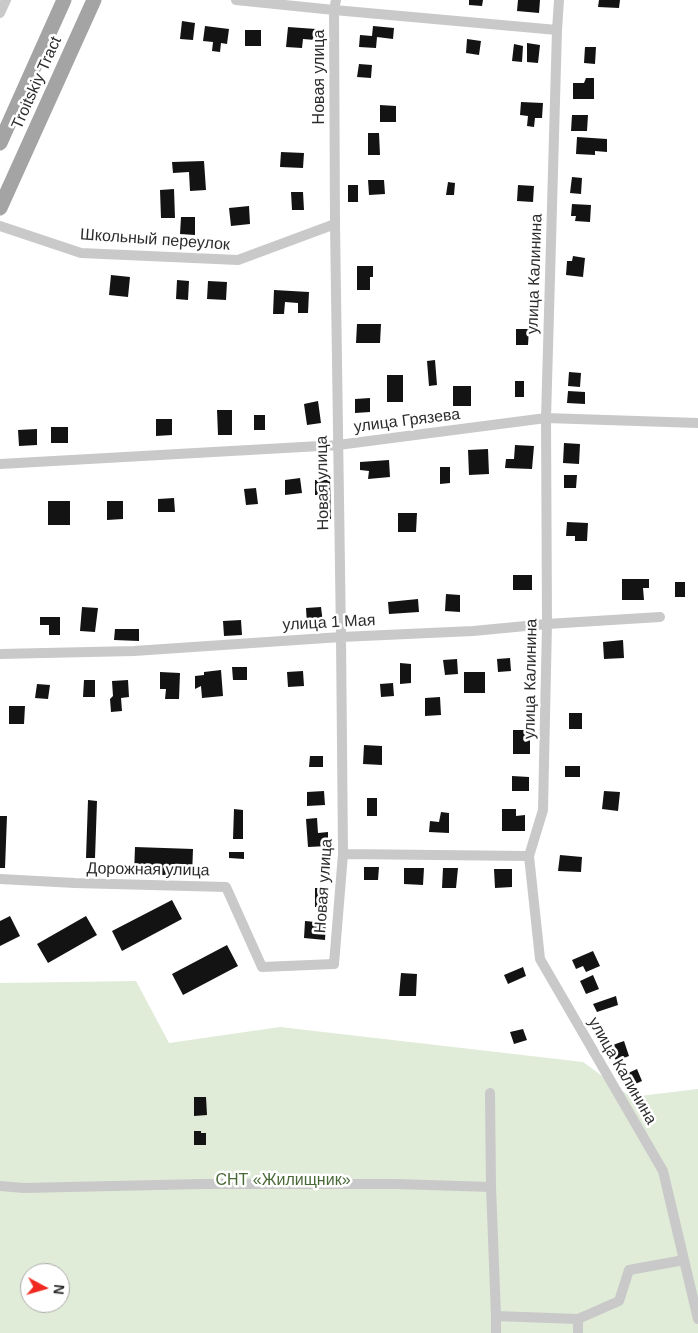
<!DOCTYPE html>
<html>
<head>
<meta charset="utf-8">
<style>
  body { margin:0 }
  #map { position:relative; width:698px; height:1333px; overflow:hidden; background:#fff; font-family:Helvetica,sans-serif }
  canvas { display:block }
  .north { position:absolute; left:20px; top:1263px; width:50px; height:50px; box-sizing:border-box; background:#fff; border:1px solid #ababab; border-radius:50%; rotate:96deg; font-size:14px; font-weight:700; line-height:20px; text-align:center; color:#2c2c2c }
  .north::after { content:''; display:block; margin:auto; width:18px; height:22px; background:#f02a21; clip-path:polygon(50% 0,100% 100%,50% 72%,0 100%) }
</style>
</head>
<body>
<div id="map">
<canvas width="698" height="1333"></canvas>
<div class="north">N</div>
</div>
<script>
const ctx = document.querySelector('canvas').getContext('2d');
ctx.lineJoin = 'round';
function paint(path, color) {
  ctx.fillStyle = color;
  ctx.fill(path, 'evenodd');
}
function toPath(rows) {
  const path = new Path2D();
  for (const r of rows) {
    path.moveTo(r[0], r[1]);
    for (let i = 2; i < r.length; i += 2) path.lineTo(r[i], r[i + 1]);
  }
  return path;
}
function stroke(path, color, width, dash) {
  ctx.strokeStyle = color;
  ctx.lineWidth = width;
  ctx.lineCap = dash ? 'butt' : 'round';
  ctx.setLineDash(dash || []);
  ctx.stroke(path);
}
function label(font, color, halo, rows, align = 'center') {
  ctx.font = font + ' Helvetica,sans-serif';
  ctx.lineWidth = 5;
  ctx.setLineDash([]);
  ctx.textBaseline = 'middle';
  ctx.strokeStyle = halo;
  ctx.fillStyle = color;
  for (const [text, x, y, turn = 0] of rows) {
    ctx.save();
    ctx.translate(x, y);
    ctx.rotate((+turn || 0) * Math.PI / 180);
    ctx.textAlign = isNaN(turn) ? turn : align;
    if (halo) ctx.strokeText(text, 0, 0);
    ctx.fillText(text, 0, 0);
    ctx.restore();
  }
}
const green = toPath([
  [136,981,169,1043,280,1027,583,1062,631,1097,698,1089,698,1333,0,1333,0,983],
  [30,1273,60,1273,60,1303,30,1303]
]);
const building = toPath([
  [469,0,483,0,482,6,469,5],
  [518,0,540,0,539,13,517,11],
  [599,0,620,0,619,8,598,7],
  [182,21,195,23,193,40,180,39],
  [205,26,229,29,227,44,221,43,220,52,212,51,213,42,203,41],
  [373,26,394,28,393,39,377,37,376,48,359,47,360,35,372,36],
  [288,27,316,29,315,40,303,39,302,48,286,47],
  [245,30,261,30,261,46,245,46],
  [467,39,481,41,479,55,466,53],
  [527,43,540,45,538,63,527,62],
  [514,44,523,46,522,62,512,61],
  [585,47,596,47,595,64,584,63],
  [359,64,372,65,371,78,357,77],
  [586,78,594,78,594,99,573,99,573,83,584,83],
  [521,102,543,103,542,118,535,118,534,127,527,126,528,116,520,115],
  [380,105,396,106,396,122,380,122],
  [572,115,588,115,587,131,571,131],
  [368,133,379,133,380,155,368,155],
  [577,137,607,139,607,152,595,151,595,155,576,154],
  [281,152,304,153,303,168,280,167],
  [204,161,206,190,190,191,189,172,173,173,172,162],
  [572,177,582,178,581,194,570,193],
  [368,180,384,180,385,194,369,195],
  [448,182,455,183,454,195,446,195],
  [348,185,358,185,358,202,348,202],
  [518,185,534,186,533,202,517,201],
  [174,189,175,218,161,218,160,190],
  [291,192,303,192,304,210,292,210],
  [572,204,591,205,590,222,575,221,576,216,571,216],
  [249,206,250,224,231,226,229,208],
  [181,217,195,217,195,235,180,234],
  [573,256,585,258,583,277,566,275,567,261,572,261],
  [357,266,373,266,373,277,370,277,370,290,357,290],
  [111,275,130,277,128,297,109,295],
  [177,280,189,281,188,300,176,299],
  [208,281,227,282,226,300,207,299],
  [274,290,309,292,308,313,298,313,298,303,285,302,284,314,273,314],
  [357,324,381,324,380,343,356,343],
  [516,329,529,329,528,345,516,345],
  [435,360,437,385,429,386,427,361],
  [569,372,581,373,580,387,568,386],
  [387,375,403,375,403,402,387,402],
  [515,381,524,381,524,397,515,397],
  [453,386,471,386,471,406,453,406],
  [568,391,585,392,585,404,567,403],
  [370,398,370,412,355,413,355,399],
  [318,401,321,423,307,425,304,404],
  [217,410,232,410,232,435,218,435],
  [254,415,265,415,265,430,254,430],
  [156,419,172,419,172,435,156,436],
  [51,427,68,427,68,443,51,443],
  [37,429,37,445,19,446,18,430],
  [564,443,580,444,579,464,563,463],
  [515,445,534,446,532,469,505,468,506,459,514,459],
  [488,449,489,474,469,475,468,450],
  [389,460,390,477,368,479,369,471,360,470,360,462],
  [440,467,450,467,450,483,440,484],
  [564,475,577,475,576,488,564,488],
  [300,478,302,493,285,495,285,480],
  [315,480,330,480,331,519,322,519,322,495,315,495],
  [256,488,258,504,246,505,244,489],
  [174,498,175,512,158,512,158,499],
  [48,501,70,501,70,525,48,525],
  [107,501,123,501,123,519,107,520],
  [398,513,417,513,416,532,398,532],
  [567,522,588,523,587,541,575,541,575,536,566,536],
  [513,575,532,575,532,590,513,590],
  [622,579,649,579,649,588,643,588,644,600,622,600],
  [675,582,685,582,685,597,675,597],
  [446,594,460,595,460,612,445,611],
  [418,599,419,612,389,614,388,602],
  [82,607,98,608,95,632,80,631],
  [321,607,323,623,307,625,306,608],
  [40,617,60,617,60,635,49,635,49,625,40,625],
  [241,620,242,635,224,636,223,621],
  [115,629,139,629,139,641,114,640],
  [623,640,624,658,604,659,603,642],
  [510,658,511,671,498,672,497,659],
  [457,659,458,674,445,675,443,660],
  [400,663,411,664,411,683,400,684],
  [232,667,247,667,247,680,233,680],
  [221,670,223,696,202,698,201,686,195,689,195,676,204,675,204,672],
  [303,671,304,686,288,687,287,672],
  [160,672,180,673,179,699,165,699,166,689,160,689],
  [464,672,485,672,485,693,464,693],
  [84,680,95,680,95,697,83,697],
  [128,680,129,697,121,698,122,711,111,712,110,699,113,696,112,681],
  [393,683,394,696,381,697,380,684],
  [37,684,50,685,48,699,35,698],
  [440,697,441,715,425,716,425,698],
  [9,706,25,706,24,724,9,724],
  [569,713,582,713,582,729,569,729],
  [513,730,530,730,530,754,513,754],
  [364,745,382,746,382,765,363,764],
  [310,756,323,756,323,767,309,767],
  [565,766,580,766,580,777,565,777],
  [512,776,529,777,529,791,512,791],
  [324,791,325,805,307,806,307,792],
  [604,791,620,792,618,811,602,809],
  [367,798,377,798,377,816,367,816],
  [88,800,97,801,95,858,86,858],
  [234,809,243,810,243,839,233,839],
  [502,809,516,809,516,816,525,815,525,831,502,831],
  [441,812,449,813,449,833,429,832,430,821,439,822],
  [0,816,7,816,5,868,0,868],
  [317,818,318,833,328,832,328,846,308,847,306,819],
  [135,847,193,849,192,876,134,874],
  [229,852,244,852,244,859,229,858],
  [560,855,582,857,581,872,558,871],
  [364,867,379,867,378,880,364,880],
  [404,868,424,868,423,885,404,884],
  [443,868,458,868,456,888,442,888],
  [494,869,512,869,512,887,495,888],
  [315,888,325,888,325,897,329,897,328,907,315,907],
  [172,900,182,919,122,951,112,931],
  [10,916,20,936,0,946,0,921],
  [86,916,97,935,48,963,37,944],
  [305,921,326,923,325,940,304,938],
  [227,945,238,966,183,995,172,974],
  [593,951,600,966,586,972,583,966,576,969,572,960],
  [523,967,526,976,508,984,504,975],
  [401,973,417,974,416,996,399,996],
  [593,975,599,989,586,994,580,981],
  [616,996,618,1005,597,1012,593,1004],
  [523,1029,527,1040,514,1044,510,1032],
  [624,1041,629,1056,616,1061,610,1046],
  [637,1069,642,1081,631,1086,626,1074],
  [194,1097,206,1097,207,1115,194,1116],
  [194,1131,201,1131,201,1133,206,1133,206,1145,194,1145]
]);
const street = toPath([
  [236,0,334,10,557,30],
  [559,0,557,30,546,418,547,624,543,810,529,856,540,959,663,1171,698,1319],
  [0,13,6,0],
  [0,226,81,253,238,260,335,224],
  [0,464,338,445,546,418,698,423],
  [0,654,134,651,341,637,473,631,547,624,660,617],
  [343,854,529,856],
  [0,879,75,883,226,887,262,967,334,964,343,854,341,637,335,224,334,10,336,0],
  [0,1186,24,1188,202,1184,395,1184,491,1187,490,1093],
  [491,1187,496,1316,578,1319,619,1301,629,1270,684,1260],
  [496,1333,496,1316],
  [578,1333,578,1319]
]);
const primary = toPath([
  [0,143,64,0],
  [0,208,94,0]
]);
const streetNames = [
  ["Новая улица",320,77,-90],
  ["Troitskiy Tract",37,83,-66],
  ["Школьный переулок",155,240,4],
  ["улица Калинина",535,274,-88],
  ["улица Грязева",407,421,-7],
  ["Новая улица",323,483,-91],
  ["улица 1 Мая",329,623,-3],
  ["улица Калинина",531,679,-89],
  ["Дорожная улица",148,870,1],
  ["Новая улица",324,886,-86],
  ["улица Калинина",622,1071,60]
];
const parkNames = [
  ["СНТ «Жилищник»",283,1181]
];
paint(green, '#e0ebd8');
paint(building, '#131313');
stroke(street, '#c9c9c9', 10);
stroke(primary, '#a4a4a4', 15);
label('16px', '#2c2c2c', '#fff', streetNames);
label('16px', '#496a37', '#fff', parkNames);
</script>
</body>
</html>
